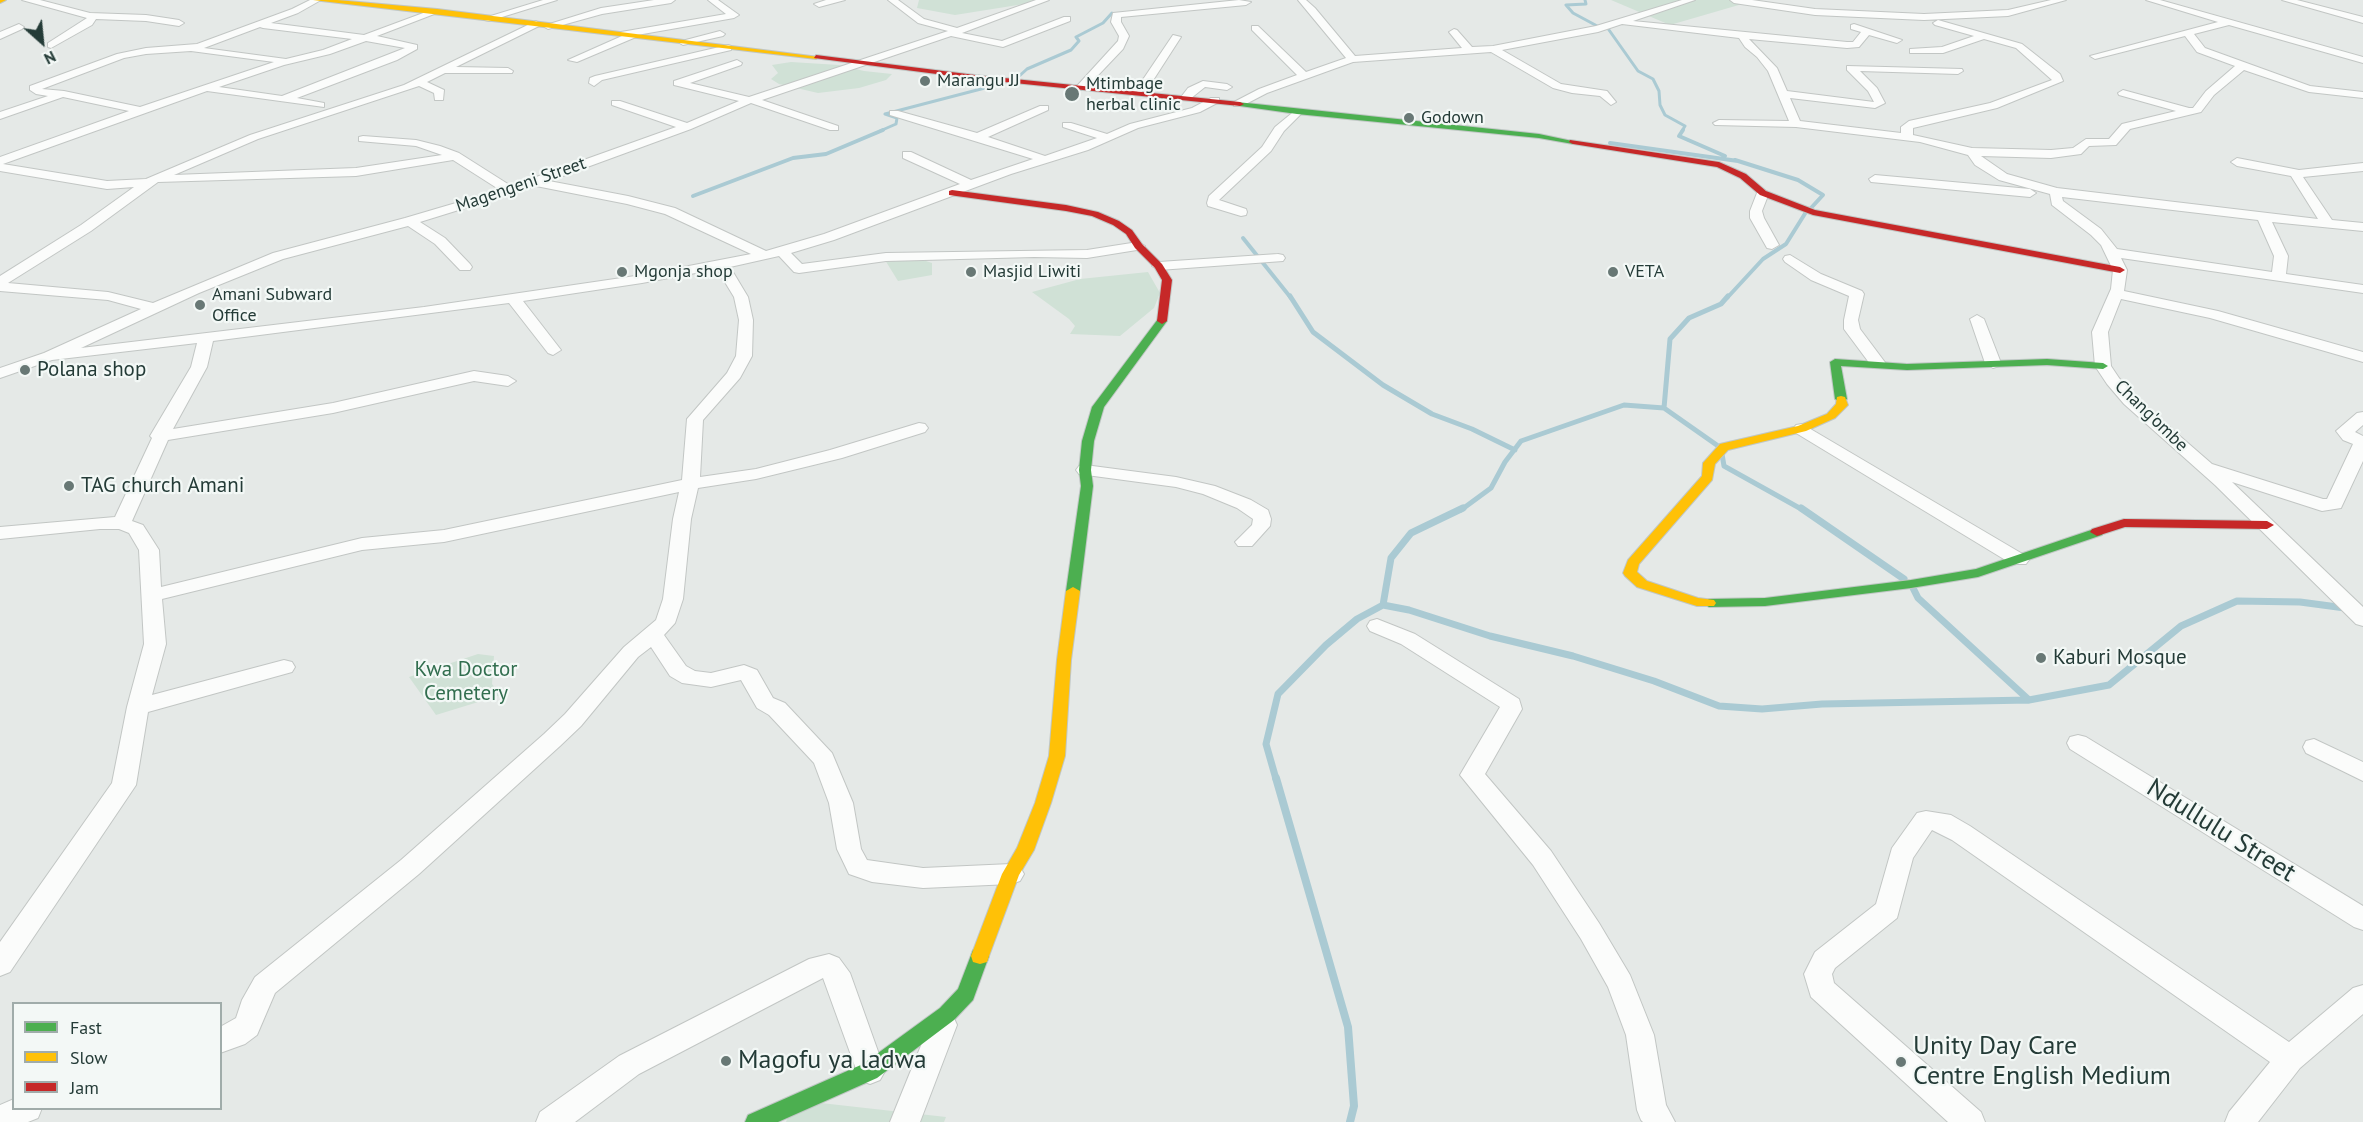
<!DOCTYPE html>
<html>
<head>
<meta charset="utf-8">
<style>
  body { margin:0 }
  #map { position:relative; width:2363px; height:1122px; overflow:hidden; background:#e5e9e7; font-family:"PT Sans",sans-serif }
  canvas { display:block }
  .legend { position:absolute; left:12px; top:1002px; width:210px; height:108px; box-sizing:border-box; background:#f3f8f6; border:2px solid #a0acaa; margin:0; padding:8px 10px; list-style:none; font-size:18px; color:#243b37 }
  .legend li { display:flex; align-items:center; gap:12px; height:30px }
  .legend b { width:30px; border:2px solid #a0acaa }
  .north { position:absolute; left:12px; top:12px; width:60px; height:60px; -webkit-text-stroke:4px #f3f8f6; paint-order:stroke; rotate:153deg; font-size:16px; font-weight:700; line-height:24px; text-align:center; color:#243b37 }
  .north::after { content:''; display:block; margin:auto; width:21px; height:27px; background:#243b37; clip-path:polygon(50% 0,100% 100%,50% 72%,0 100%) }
</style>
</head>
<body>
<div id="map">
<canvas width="2363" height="1122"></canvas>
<ul class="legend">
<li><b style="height:8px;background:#4caf50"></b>Fast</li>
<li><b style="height:8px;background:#ffc107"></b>Slow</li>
<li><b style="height:8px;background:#c62828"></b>Jam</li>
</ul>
<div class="north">N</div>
</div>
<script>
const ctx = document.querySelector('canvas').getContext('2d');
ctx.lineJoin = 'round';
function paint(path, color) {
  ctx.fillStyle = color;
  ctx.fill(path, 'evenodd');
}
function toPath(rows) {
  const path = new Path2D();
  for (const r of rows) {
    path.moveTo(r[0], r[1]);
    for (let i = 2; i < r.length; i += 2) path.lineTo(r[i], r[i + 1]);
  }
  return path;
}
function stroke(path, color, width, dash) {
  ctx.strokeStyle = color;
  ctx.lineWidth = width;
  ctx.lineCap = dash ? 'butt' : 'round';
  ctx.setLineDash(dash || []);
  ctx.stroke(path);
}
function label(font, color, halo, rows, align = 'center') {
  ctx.font = font + ' "PT Sans",sans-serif';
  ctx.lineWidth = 4.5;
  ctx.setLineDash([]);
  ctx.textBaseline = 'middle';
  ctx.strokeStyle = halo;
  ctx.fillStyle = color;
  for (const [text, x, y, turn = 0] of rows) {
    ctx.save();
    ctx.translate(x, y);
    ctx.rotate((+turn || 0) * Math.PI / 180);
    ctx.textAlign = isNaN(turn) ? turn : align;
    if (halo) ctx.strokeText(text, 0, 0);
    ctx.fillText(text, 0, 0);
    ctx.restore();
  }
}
const green = toPath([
  [919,0,1034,0,1024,4,955,15,917,8],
  [1611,0,1756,0,1670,25],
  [791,62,839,65,864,71,892,74,886,80,859,88,818,93,779,84,771,79,778,73,772,65],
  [911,256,932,263,932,275,898,281,885,260],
  [1148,272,1160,293,1154,308,1120,336,1070,334,1075,326,1069,319,1032,292,1080,279],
  [478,654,494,656,492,684,501,695,436,715,409,677],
  [794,1100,946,1117,944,1122,786,1122]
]);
const streamFar4 = toPath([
  [1566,5,1573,13,1599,27],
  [1566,5,1586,4,1585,0],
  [1609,30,1638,71,1653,79,1659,91,1660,105,1665,115,1685,126,1682,131],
  [1016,79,1027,69,1071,50,1079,41,1076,37,1103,23,1112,13],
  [880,131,896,124,897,118,885,114,1004,83]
]);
const streamFar3 = toPath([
  [1683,130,1679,136,1725,156],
  [1610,143,1738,161],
  [1735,160,1798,180,1823,195,1811,208],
  [693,196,793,158,826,154,883,130],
  [1243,238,1291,298],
  [1727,298,1763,259,1786,244,1806,212]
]);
const streamFar2 = toPath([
  [1290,296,1313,332,1383,385,1432,414,1472,429,1515,450],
  [1728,296,1721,304,1689,318,1670,339,1664,408,1721,448,1724,466,1803,510],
  [1461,510,1491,488,1505,462,1521,441,1624,405,1664,408]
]);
const streamFar1 = toPath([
  [1801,508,1904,579],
  [1912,586,1918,598,2029,700],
  [1383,605,1391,558,1411,533,1463,508],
  [1276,779,1266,744,1278,694,1326,645,1357,619,1383,605,1409,610,1490,636,1573,656,1654,681,1719,706,1762,709,1822,704,2029,700,2109,685,2181,626,2237,601,2300,602,2345,608]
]);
const stream = toPath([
  [1276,778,1348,1027,1354,1106,1350,1122]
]);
const street = toPath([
  [22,0,40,0,90,13,146,15,179,20,184,23,179,26,146,21,96,19,92,25,51,48,48,47,48,43,87,18,22,0],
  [310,0,321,0,298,13,271,23,364,35,434,9,442,11,377,36,417,45,417,49,397,60,297,98,324,103,324,107,207,91,3,164,107,181,146,179,250,135,404,85,536,21,541,24,539,26,456,67,508,68,513,71,512,73,445,73,427,82,444,90,443,100,435,100,434,93,419,86,258,139,174,175,356,168,442,155,416,146,359,141,359,137,363,136,416,140,440,146,459,153,511,186,676,127,612,105,612,101,620,101,687,123,739,101,674,85,674,81,737,60,742,63,741,65,690,83,749,97,948,31,918,23,888,0,898,0,924,19,957,28,1036,0,1049,0,962,33,1002,41,1064,17,1070,17,1070,21,1003,47,951,36,762,100,838,126,838,130,830,130,751,103,691,129,549,181,628,196,675,208,766,251,824,234,960,184,903,158,903,152,911,152,971,180,1033,159,890,115,890,111,898,111,977,133,1040,106,1048,106,1048,110,988,137,1045,156,1097,138,1063,127,1063,123,1071,123,1107,134,1130,124,1192,108,1211,98,1219,98,1219,102,1200,112,1138,128,1088,150,1011,174,834,240,791,253,802,264,886,253,1087,250,1138,242,1145,246,1143,249,1087,258,1034,257,886,261,799,273,794,272,779,256,730,267,748,297,753,320,752,356,740,378,703,420,700,477,756,469,830,450,919,423,925,424,928,428,925,432,842,458,756,479,698,488,691,519,683,599,675,623,664,635,686,666,695,671,711,673,744,665,757,670,773,698,785,703,832,753,853,803,861,849,867,860,923,868,1011,864,1020,867,1024,874,1020,881,1011,884,923,888,872,882,849,874,837,849,829,803,814,763,769,715,757,708,741,680,711,687,682,683,670,676,651,647,638,657,581,726,560,746,419,874,275,993,257,1035,245,1044,220,1053,220,1027,236,1018,242,1000,255,977,401,860,544,734,565,714,624,647,656,620,663,599,673,519,679,492,444,542,362,550,162,599,166,644,152,695,284,660,292,662,295,667,292,672,148,712,136,785,132,791,10,972,0,976,0,942,112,783,127,707,144,644,139,550,129,533,119,529,100,529,0,539,0,527,115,517,152,438,150,436,191,367,197,343,52,360,0,378,0,368,44,353,141,309,108,300,0,291,0,276,81,225,134,187,107,189,0,171,0,157,129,111,63,97,0,119,0,112,48,96,36,94,30,90,30,86,117,54,146,48,197,44,292,9,310,0],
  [260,27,263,28,352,39,323,50,286,59,204,48,260,27],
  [366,41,405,48,282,96,219,87,284,65,330,54,366,41],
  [191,51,274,62,140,107,64,91,42,89,124,58,146,54,191,51],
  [453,160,500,190,405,218,273,253,153,303,108,292,8,283,91,231,158,182,356,176,453,160],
  [536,186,627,204,665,214,751,254,642,275,424,307,81,348,199,293,283,259,408,226,435,244,460,270,470,270,472,267,470,264,445,238,420,222,536,186],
  [717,269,734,297,739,320,736,356,727,373,687,419,682,480,444,530,362,538,161,587,159,550,143,525,132,521,168,440,333,413,474,381,508,386,516,381,508,376,474,371,333,403,173,429,207,367,213,341,509,303,548,353,553,355,561,350,523,301,642,283,717,269],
  [543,0,557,0,489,21,481,19,543,0],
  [654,0,675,0,671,3,602,14,548,29,543,26,601,8,654,0],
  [708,0,718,0,739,15,734,18,637,35,636,37,577,62,568,60,622,36,619,34,621,32,726,14,708,0],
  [826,0,845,0,819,7,814,4,826,0],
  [1239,0,1251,2,1246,5,1121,17,1121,22,1129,36,1123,49,1085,89,1081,90,1076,87,1118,41,1119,36,1111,22,1113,13,1239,0],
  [1298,0,1306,0,1315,8,1355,56,1462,48,1449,32,1454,29,1457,30,1472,47,1493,46,1596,26,1682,0,1695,0,1633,21,1847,42,1853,42,1861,32,1851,29,1851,25,1854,24,1902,40,1897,43,1869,35,1859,47,1847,48,1749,39,1777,68,1787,91,1874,102,1868,91,1847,70,1847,66,1962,69,1963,71,1958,74,1860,71,1877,88,1885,103,1875,108,1790,98,1800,121,1901,133,1901,127,1909,121,1990,103,2052,80,2016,48,1984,39,1943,53,1910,53,1910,49,1942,47,1974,36,1935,25,1933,23,1938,20,2022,44,2060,74,2063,81,1997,108,1913,128,1913,135,1972,148,2051,150,2073,148,2086,139,2109,139,2122,124,2176,111,2119,95,2118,93,2123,90,2189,108,2193,108,2206,91,2235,66,2197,52,2185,36,2095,59,2090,56,2218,22,2146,0,2160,0,2363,57,2363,63,2229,25,2194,34,2205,48,2310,86,2363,92,2363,98,2309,92,2244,70,2214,95,2201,112,2130,129,2116,145,2089,146,2081,154,2051,158,1981,156,2007,174,2057,188,2318,219,2291,176,2237,166,2231,162,2237,158,2299,170,2363,163,2363,171,2303,177,2332,220,2363,223,2363,231,2272,222,2288,256,2286,274,2363,285,2363,293,2121,258,2127,270,2124,291,2218,311,2363,352,2363,362,2210,318,2121,299,2108,332,2111,366,2119,378,2136,398,2212,464,2323,499,2327,499,2353,444,2343,440,2336,431,2357,413,2363,412,2363,425,2355,432,2363,436,2363,461,2341,508,2322,511,2232,482,2363,607,2363,626,2356,624,2215,485,2124,404,2107,384,2095,366,2092,332,2111,289,2113,270,2101,245,2091,235,2052,205,2050,194,1999,180,1975,165,1968,155,1920,142,1796,127,1715,125,1713,123,1719,120,1789,121,1768,71,1757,57,1745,47,1739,38,1622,24,1598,32,1502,50,1561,84,1607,91,1616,102,1611,105,1600,96,1572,93,1553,88,1491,52,1353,62,1267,93,1242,106,1234,106,1234,102,1259,89,1297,75,1252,30,1252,26,1258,26,1306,72,1346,58,1298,0],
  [2062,197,2258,220,2274,256,2272,272,2117,249,2101,229,2063,201,2062,197],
  [1730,0,1752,0,1815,9,1924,14,2008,10,2051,0,2066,0,2008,16,1924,20,1815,15,1734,3,1730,0],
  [2282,0,2297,0,2363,17,2363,23,2282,0],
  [19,24,24,27,22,29,0,39,0,32,19,24],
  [720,31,725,34,723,36,683,45,678,42,720,31],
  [1173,35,1181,37,1152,82,1139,94,1131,94,1131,90,1144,78,1173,35],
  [728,45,731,46,731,50,602,80,594,86,589,83,590,78,595,76,728,45],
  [1203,81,1227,84,1232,87,1227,90,1205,87,1190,99,1182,99,1181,97,1188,88,1203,81],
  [1297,109,1303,112,1284,131,1271,151,1219,200,1246,209,1247,212,1246,215,1241,216,1208,206,1207,203,1209,196,1262,147,1275,127,1297,109],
  [1875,175,2030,189,2036,193,2030,197,1871,182,1869,179,1875,175],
  [1763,189,1769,193,1762,211,1764,218,1779,245,1772,249,1767,248,1750,218,1750,211,1757,193,1763,189],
  [1278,254,1283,255,1285,258,1283,261,1159,270,1152,266,1159,262,1278,254],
  [1790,255,1821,274,1862,291,1864,294,1858,320,1860,329,1887,365,1885,368,1873,368,1844,329,1844,320,1849,296,1811,280,1785,262,1783,259,1785,256,1790,255],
  [1977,315,1984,319,2001,363,1999,366,1993,368,1985,363,1970,319,1977,315],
  [1802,424,2026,556,2029,560,2026,564,2012,564,1796,433,1793,429,1796,425,1802,424],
  [1085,465,1176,477,1215,486,1251,500,1268,510,1271,519,1270,526,1252,546,1238,546,1235,542,1252,525,1253,519,1237,508,1203,494,1176,487,1079,474,1076,470,1079,466,1085,465],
  [1377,619,1415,634,1519,699,1522,709,1485,774,1551,851,1599,923,1630,975,1654,1035,1666,1105,1675,1122,1643,1122,1641,1120,1637,1110,1626,1035,1608,987,1581,939,1533,865,1460,775,1500,707,1401,644,1370,631,1367,626,1370,621,1377,619],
  [2078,735,2086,737,2363,906,2363,930,2354,927,2070,749,2067,743,2070,737,2078,735],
  [2314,739,2363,762,2363,781,2306,753,2303,747,2306,741,2314,739],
  [1926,811,1951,815,1970,826,2289,1042,2353,988,2363,985,2363,1014,2300,1068,2258,1122,2225,1122,2229,1112,2270,1062,1952,840,1932,830,1913,858,1897,918,1835,968,1832,974,1834,983,1981,1112,1985,1122,1948,1122,1811,997,1804,974,1815,952,1876,904,1892,848,1917,813,1926,811],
  [829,954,839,958,850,973,885,1071,880,1080,870,1084,860,1080,823,978,639,1074,575,1122,536,1122,540,1112,619,1056,809,959,829,954],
  [943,1012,953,1016,957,1025,920,1122,890,1122,933,1016,943,1012],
  [14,1099,14,1108,42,1108,38,1118,28,1122,0,1122,0,1105,14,1099]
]);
const fast = toPath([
  [1237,102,1539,134,1577,142,1573,144,1539,138,1297,114,1240,106,1236,104,1237,102],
  [1162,318,1167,321,1104,407,1094,441,1091,470,1093,486,1080,591,1073,595,1068,594,1066,591,1081,486,1079,470,1082,441,1092,407,1158,319,1162,318],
  [1835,359,1907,364,2047,359,2103,363,2108,366,2103,369,2047,365,1907,370,1841,366,1847,399,1841,402,1835,399,1830,362,1835,359],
  [2097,528,2104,532,2102,535,1978,577,1911,588,1765,606,1709,607,1702,603,1709,599,1765,598,1911,580,1976,569,2097,528],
  [980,948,987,950,989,956,973,1000,954,1020,877,1078,778,1122,745,1122,748,1115,863,1064,940,1008,958,989,973,950,980,948]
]);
const slow = toPath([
  [0,0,6,0,0,3,0,0],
  [313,0,337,0,437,9,819,57,816,59,313,0],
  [1841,396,1845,397,1848,405,1835,418,1806,431,1728,450,1715,464,1712,480,1639,564,1637,572,1647,581,1698,598,1714,600,1716,603,1714,606,1697,606,1637,587,1625,576,1623,573,1628,560,1702,476,1703,463,1720,444,1798,426,1827,414,1836,404,1837,397,1841,396],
  [1073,587,1080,591,1071,660,1065,756,1051,803,1034,850,1019,875,989,956,987,962,980,964,973,962,971,956,1002,874,1017,848,1035,803,1049,756,1057,660,1066,591,1073,587]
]);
const jam = toPath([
  [816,55,975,75,1240,102,1244,104,1240,106,975,79,814,58,816,55],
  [1570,140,1719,162,1746,174,1766,191,1815,210,2120,267,2125,270,2120,273,1813,215,1760,195,1740,178,1717,167,1573,144,1569,142,1570,140],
  [952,190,1066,205,1098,212,1119,221,1132,230,1142,244,1162,264,1172,280,1167,321,1162,324,1157,321,1162,280,1155,268,1135,248,1126,234,1113,225,1092,216,1066,211,949,195,949,191,952,190],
  [2124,519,2267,521,2274,525,2267,529,2125,527,2097,536,2090,532,2092,529,2124,519]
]);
const markers = [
  [925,81,6,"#687875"],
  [1072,94,8,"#687875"],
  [1409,118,6,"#687875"],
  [622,272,6,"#687875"],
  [971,272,6,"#687875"],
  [1613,272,6,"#687875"],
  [200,305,6,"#687875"],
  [25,370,6,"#687875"],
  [69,486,6,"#687875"],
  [2041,658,6,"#687875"],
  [726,1061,6,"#687875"],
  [1901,1062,6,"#687875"]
];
const farPoinames = [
  ["Marangu JJ",937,81],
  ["Mtimbage",1086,84],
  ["herbal clinic",1086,105],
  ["Godown",1421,118],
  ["Mgonja shop",634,272],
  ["Masjid Liwiti",983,272],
  ["VETA",1625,272],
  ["Amani Subward",212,295],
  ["Office",212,316]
];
const farStreetnames = [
  ["Magengeni Street",521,185,-19],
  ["Chang'ombe",2151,416,44]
];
const poiNames = [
  ["Polana shop",37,370],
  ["TAG church Amani",81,486],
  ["Kaburi Mosque",2053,658]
];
const parkNames = [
  ["Kwa Doctor",466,670],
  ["Cemetery",466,694]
];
const nearStreetnames = [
  ["Ndullulu Street",2221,831,32]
];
const nearPoinames = [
  ["Unity Day Care",1913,1047],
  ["Centre English Medium",1913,1077],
  ["Magofu ya ladwa",738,1061]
];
paint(green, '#d0e1d6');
stroke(streamFar4, '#aacad3', 3);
stroke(streamFar3, '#aacad3', 4);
stroke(streamFar2, '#aacad3', 5);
stroke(streamFar1, '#aacad3', 7);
stroke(stream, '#aacad3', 8);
stroke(street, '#c2c6c4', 2);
stroke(fast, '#c0c7c5', 2);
stroke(slow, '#c0c7c5', 2);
stroke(jam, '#c0c7c5', 2);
paint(street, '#fbfcfb');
paint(fast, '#4caf50');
paint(slow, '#ffc107');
paint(jam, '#c62828');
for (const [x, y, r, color] of markers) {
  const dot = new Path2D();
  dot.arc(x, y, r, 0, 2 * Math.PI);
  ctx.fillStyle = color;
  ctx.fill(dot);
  stroke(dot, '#f3f8f6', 2);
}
label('18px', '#243b37', '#f3f8f6', farPoinames, 'left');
label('18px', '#243b37', '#f3f8f6', farStreetnames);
label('21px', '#243b37', '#f3f8f6', poiNames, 'left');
label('21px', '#326e4f', '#f3f8f6', parkNames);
label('26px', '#243b37', '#f3f8f6', nearStreetnames);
label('26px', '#243b37', '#f3f8f6', nearPoinames, 'left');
</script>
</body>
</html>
